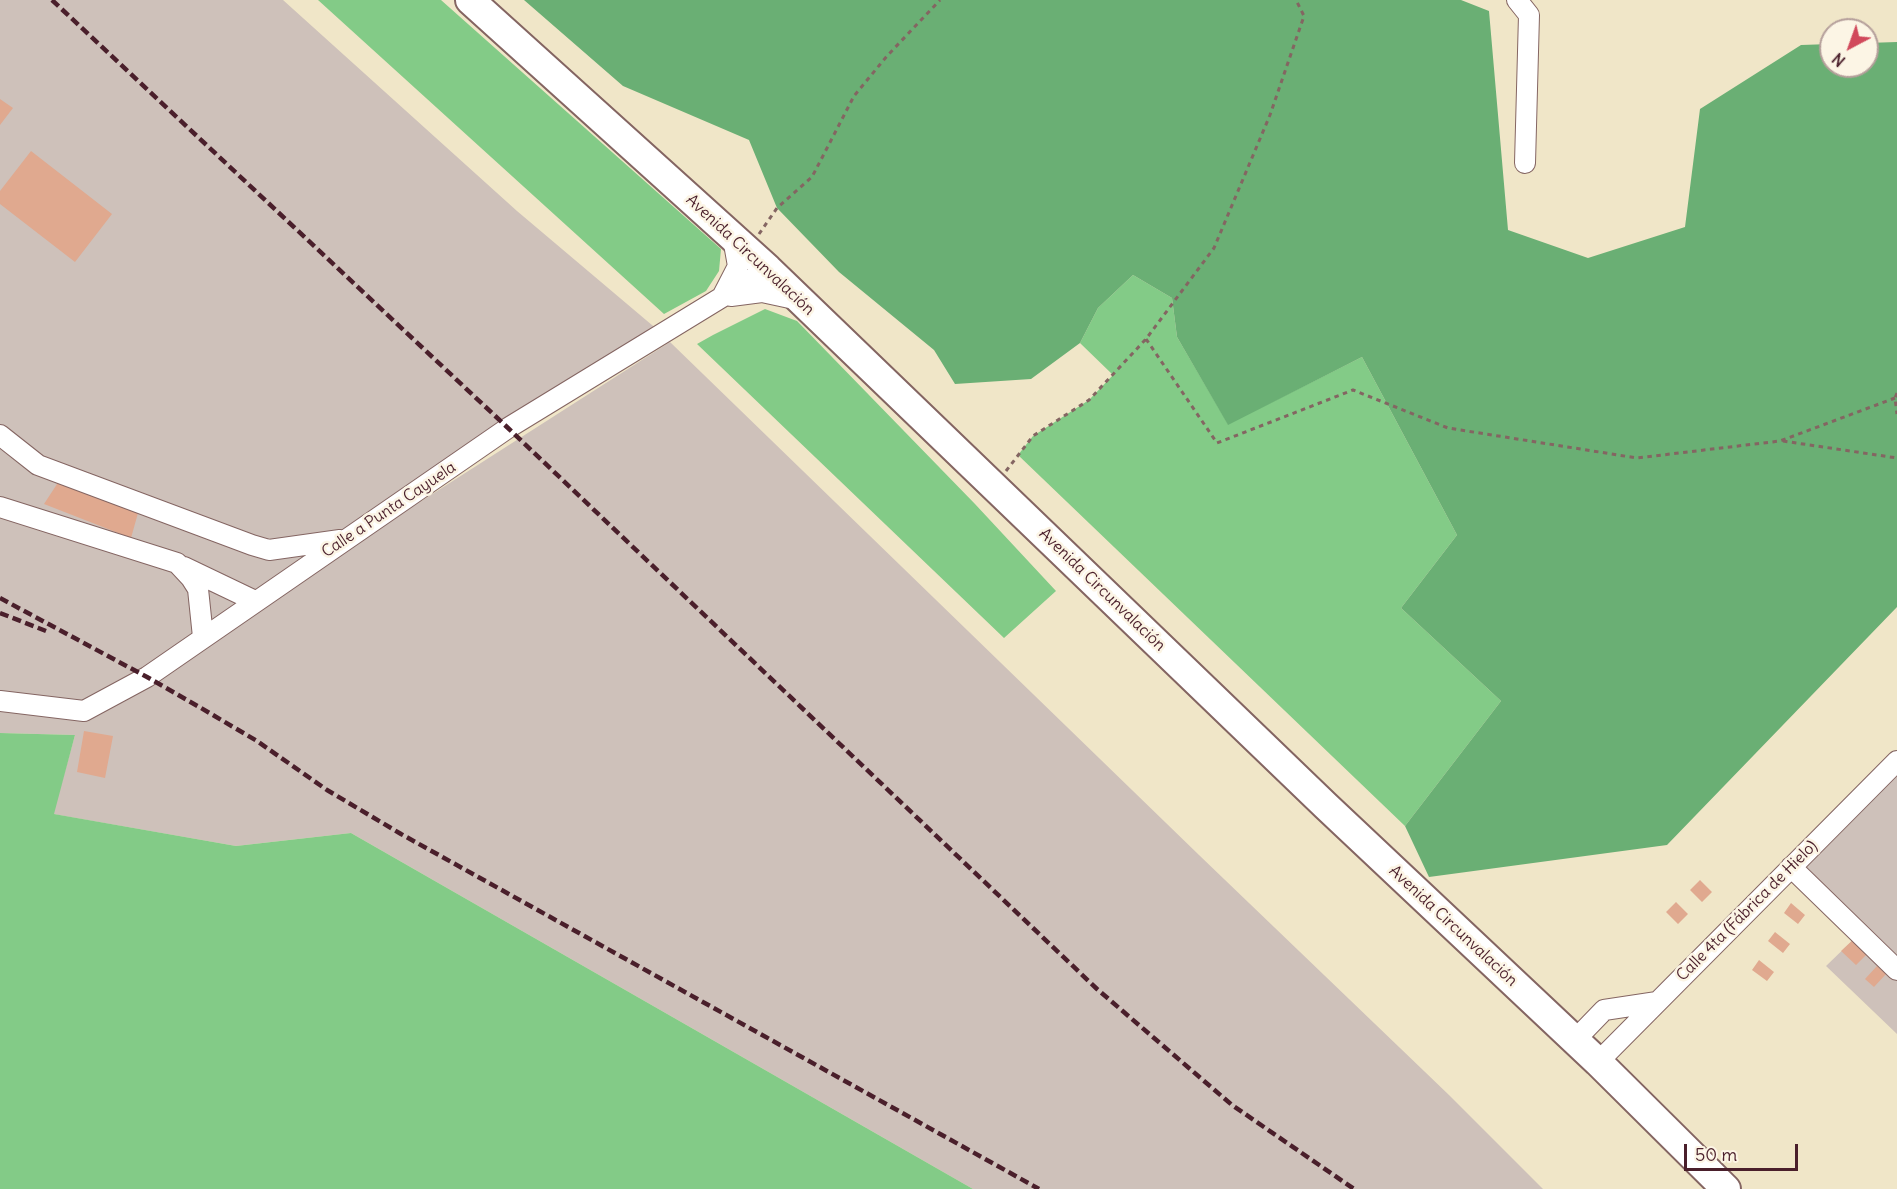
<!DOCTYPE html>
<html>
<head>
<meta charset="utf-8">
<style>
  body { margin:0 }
  #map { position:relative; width:1897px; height:1189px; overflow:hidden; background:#f0e6c8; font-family:Delius,sans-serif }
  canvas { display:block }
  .north { position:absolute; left:1819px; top:18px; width:60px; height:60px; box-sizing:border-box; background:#fcf5e5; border:2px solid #b59f9b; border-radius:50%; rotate:221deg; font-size:16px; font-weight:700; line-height:24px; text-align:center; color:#4a1f2b }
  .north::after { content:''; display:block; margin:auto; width:21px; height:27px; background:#d1495b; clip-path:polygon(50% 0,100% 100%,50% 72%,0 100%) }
  .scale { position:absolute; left:1684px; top:1144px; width:114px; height:27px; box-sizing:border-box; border:3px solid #4a1f2b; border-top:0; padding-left:8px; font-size:18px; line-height:21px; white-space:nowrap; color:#4a1f2b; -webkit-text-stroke:4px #fcf5e5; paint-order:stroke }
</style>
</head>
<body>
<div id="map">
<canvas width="1897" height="1189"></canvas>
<div class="north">N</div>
<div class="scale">50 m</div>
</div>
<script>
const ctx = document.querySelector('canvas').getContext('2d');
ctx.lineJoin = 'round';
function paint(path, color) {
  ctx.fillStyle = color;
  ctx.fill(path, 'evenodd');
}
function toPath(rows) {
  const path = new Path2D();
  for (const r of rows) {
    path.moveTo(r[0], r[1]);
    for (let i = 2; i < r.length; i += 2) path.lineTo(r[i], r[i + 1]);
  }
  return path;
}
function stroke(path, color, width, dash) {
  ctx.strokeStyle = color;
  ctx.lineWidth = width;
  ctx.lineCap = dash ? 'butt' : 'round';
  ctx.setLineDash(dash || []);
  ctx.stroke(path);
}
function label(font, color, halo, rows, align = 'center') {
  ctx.font = font + ' Delius,sans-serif';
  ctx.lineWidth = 5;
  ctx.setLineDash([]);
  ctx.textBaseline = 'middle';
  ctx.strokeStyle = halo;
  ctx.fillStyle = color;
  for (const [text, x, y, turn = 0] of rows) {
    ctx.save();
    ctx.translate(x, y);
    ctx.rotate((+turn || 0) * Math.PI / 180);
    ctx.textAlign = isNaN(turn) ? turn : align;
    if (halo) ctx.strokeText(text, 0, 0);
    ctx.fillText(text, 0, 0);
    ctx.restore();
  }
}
const industrial = toPath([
  [0,0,283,0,517,211,659,331,212,635,670,342,1199,855,1449,1095,1543,1189,973,1189,351,833,236,846,53,814,75,735,0,733],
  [1897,761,1897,1034,1826,966,1855,938,1786,873]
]);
const green = toPath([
  [318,0,441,0,721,249,719,271,706,291,664,314],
  [1133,275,1172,298,1177,337,1228,424,1362,357,1457,535,1401,608,1501,701,1405,826,1018,455,1033,436,1089,400,1113,375,1080,343,1098,308],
  [765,309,797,321,975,504,1056,591,1004,638,697,344,713,335],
  [0,733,75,735,54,814,236,846,351,833,973,1189,0,1189]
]);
const forest = toPath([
  [524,0,1461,0,1489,11,1508,230,1588,258,1685,227,1700,109,1801,45,1831,44,1831,66,1867,66,1867,43,1897,42,1897,607,1667,845,1429,877,1405,826,1501,701,1401,608,1457,535,1362,357,1228,425,1177,337,1172,298,1133,275,1098,308,1080,343,1031,379,955,384,934,350,839,272,777,208,749,140,623,86]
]);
const building = toPath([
  [0,99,13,108,0,125],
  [31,151,112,214,75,262,0,204,0,191],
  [59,481,138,513,131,538,44,504],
  [84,731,113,736,105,778,77,772],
  [1700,880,1712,892,1702,902,1690,890],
  [1676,902,1688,914,1678,924,1666,912],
  [1791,903,1805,915,1798,924,1784,913],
  [1775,932,1790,944,1783,953,1768,941],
  [1856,937,1870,951,1856,965,1841,951],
  [1759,960,1774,972,1767,981,1752,970],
  [1877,966,1886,974,1874,987,1865,979]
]);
const path = toPath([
  [759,234,777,208,812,177,854,96,887,56,940,0],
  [1146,339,1217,443,1353,390,1448,428,1637,458,1780,441,1895,398],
  [1897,393,1895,398,1897,414],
  [1783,441,1897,458],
  [1006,471,1033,436,1089,400,1146,339,1214,248,1270,115,1304,16,1296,0]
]);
const minor = toPath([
  [1517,0,1529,15,1525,163],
  [731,296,762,292,799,300],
  [722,297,738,266,733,238],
  [0,435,38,465,252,545,269,550,340,540],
  [0,507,177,563,191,578,198,589,203,637],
  [184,567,255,601],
  [0,701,84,711,147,677,508,428,768,269],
  [1791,867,1897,970],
  [1574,1041,1604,1010,1657,1002],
  [1598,1062,1897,761]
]);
const highway = toPath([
  [470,0,768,269,1326,806,1598,1062,1726,1189]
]);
const rail = toPath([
  [52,0,508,428,1097,989,1232,1105,1354,1189],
  [0,598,147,677,201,708,257,741,327,790,401,834,1039,1189],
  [0,613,46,631]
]);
const streetNames = [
  ["Avenida Circunvalación",750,255,43],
  ["Calle a Punta Cayuela",389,510,-34],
  ["Avenida Circunvalación",1102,590,44],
  ["Calle 4ta (Fábrica de Hielo)",1747,911,-45],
  ["Avenida Circunvalación",1453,926,43]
];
paint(industrial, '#cec1ba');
paint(green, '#83cb87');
paint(forest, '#6aaf74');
paint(building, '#e0a98f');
stroke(minor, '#846562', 22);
stroke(highway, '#846562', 32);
stroke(path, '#846562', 3, [4.5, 4.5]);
stroke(minor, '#fff', 20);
stroke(highway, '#fff', 28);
stroke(rail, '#4a1f2b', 4.5, [9, 4.5]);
label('16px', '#4a1f2b', '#fcf5e5', streetNames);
</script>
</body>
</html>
